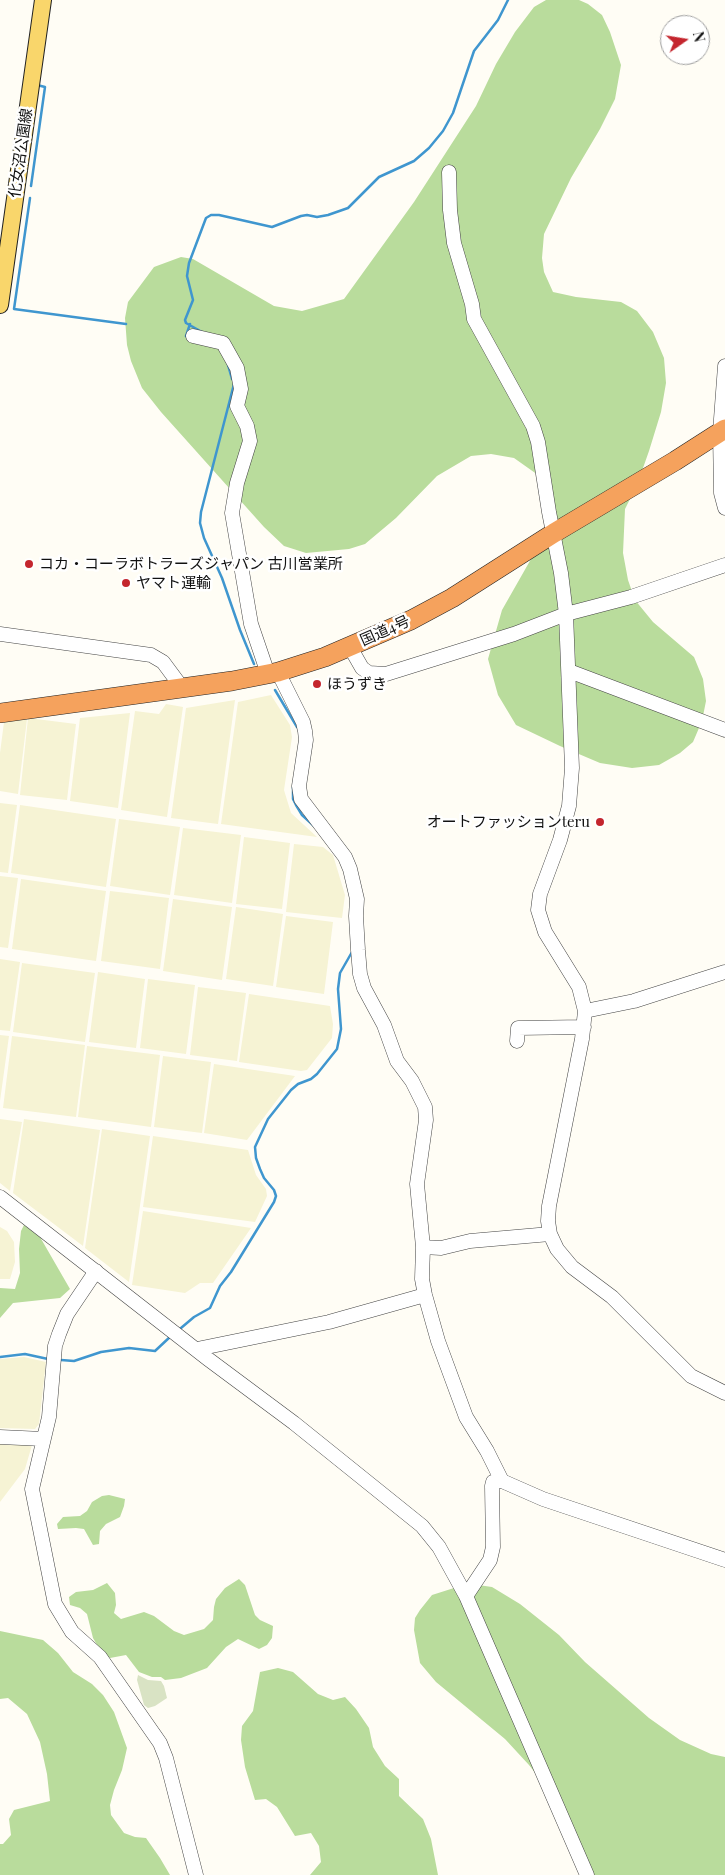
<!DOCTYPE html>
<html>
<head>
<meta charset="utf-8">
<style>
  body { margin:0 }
  #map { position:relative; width:725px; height:1875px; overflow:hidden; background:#fffdf5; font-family:"Playfair Display",serif }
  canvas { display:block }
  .north { position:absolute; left:660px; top:15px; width:50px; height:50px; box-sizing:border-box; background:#fff; border:1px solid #a0a0a0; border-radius:50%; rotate:77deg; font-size:14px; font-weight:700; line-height:20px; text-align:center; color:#111 }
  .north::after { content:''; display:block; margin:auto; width:18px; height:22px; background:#c4262e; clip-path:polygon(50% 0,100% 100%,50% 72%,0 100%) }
</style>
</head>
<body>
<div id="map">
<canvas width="725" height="1875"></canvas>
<div class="north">N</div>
</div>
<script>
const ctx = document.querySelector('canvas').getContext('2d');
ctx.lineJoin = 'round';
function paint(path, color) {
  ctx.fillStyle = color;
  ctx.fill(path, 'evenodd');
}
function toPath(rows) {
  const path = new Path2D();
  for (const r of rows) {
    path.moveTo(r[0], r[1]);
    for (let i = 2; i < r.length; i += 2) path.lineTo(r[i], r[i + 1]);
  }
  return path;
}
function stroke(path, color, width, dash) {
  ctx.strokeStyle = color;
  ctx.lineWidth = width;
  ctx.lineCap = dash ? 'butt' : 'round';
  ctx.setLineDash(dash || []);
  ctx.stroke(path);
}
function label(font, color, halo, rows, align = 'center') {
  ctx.font = font + ' "Playfair Display","Noto Sans JP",serif';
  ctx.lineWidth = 5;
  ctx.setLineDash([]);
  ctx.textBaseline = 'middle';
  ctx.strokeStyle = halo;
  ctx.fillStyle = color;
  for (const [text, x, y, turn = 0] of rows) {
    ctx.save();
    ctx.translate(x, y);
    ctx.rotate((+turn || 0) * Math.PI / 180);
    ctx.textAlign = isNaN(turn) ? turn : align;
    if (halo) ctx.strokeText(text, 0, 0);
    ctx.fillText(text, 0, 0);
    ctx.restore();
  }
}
const farmland = toPath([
  [271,695,290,725,292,737,284,790,291,813,317,837,221,824,238,702],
  [235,700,218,824,171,818,186,708],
  [166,704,183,707,167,817,121,810,135,711,159,714],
  [130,713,118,808,70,801,80,718],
  [28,718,76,724,67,800,20,795],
  [27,719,18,794,0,791,0,753,4,722],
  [0,803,17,805,8,873,0,872],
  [20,805,116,819,106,887,11,873],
  [119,819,180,827,170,895,110,886],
  [183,828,241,835,232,903,174,895],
  [244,837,290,843,282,909,236,904],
  [294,844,323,847,333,855,345,895,342,918,286,912],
  [0,876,18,878,8,948,0,947],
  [21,879,106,891,96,961,12,949],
  [110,891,169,898,160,969,101,961],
  [173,899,232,907,222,980,163,971],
  [236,907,283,914,273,986,226,979],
  [286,916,333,922,324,994,276,987],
  [0,959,20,962,10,1031,0,1030],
  [22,963,95,973,85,1042,13,1032],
  [98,972,145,979,136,1048,89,1042],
  [148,979,195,985,186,1054,140,1048],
  [198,987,246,993,237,1061,190,1055],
  [249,994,330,1006,333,1024,332,1038,307,1070,301,1071,239,1062],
  [0,1035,9,1036,0,1101],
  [12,1036,85,1045,76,1117,3,1108],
  [87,1046,160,1055,151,1127,78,1117],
  [163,1056,211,1062,202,1133,154,1127],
  [214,1064,295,1076,247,1140,204,1133],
  [0,1119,22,1122,10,1191,0,1183],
  [24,1119,100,1130,83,1246,13,1193],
  [102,1129,150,1136,129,1282,85,1248],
  [153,1136,248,1150,256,1175,266,1189,267,1196,255,1222,143,1207],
  [143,1211,251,1228,213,1283,200,1283,185,1293,132,1285],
  [0,1227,7,1231,14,1242,15,1262,10,1279,0,1279],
  [24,1357,46,1362,39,1424,35,1429,0,1428,0,1359],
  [0,1444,32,1445,25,1469,0,1502]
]);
const forest = toPath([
  [546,0,579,0,588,4,602,15,610,32,621,65,615,99,600,129,571,178,544,234,542,258,544,272,553,292,576,297,621,302,637,311,653,332,664,358,666,383,661,412,649,451,637,485,625,509,623,553,628,580,635,600,653,622,694,657,703,679,706,701,702,721,693,742,680,753,659,765,632,768,600,763,560,746,516,725,498,695,488,659,502,610,535,552,548,525,538,475,514,458,491,454,471,456,437,476,396,518,365,544,349,549,306,553,284,546,264,527,161,412,142,388,131,361,127,345,125,318,128,302,154,267,181,257,193,259,274,306,302,311,344,299,414,202,476,106,496,64,515,32,534,7],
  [24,1225,40,1237,70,1289,60,1298,13,1303,0,1318,0,1288,15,1289,20,1273,19,1249,21,1231],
  [109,1495,125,1499,124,1506,120,1517,106,1524,100,1531,99,1544,93,1545,84,1529,76,1528,58,1529,57,1524,63,1517,80,1516,87,1511,92,1502,102,1496],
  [239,1579,245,1585,255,1615,260,1620,273,1626,272,1638,267,1645,259,1649,238,1639,226,1647,207,1668,181,1678,165,1680,161,1677,152,1677,139,1672,126,1655,110,1658,100,1650,93,1638,87,1614,80,1608,70,1605,69,1597,76,1592,93,1590,107,1583,115,1593,116,1605,114,1613,121,1619,144,1612,154,1616,174,1631,184,1635,204,1629,213,1620,214,1607,216,1599,225,1588],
  [478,1585,492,1587,520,1604,559,1635,585,1662,649,1718,680,1740,711,1754,725,1757,725,1875,587,1875,543,1783,529,1765,505,1739,436,1682,420,1663,414,1630,415,1618,420,1610,432,1595,454,1588],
  [0,1631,43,1640,58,1653,73,1672,92,1684,103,1695,114,1712,127,1748,122,1770,114,1790,110,1805,111,1815,124,1833,135,1837,146,1838,160,1858,170,1875,0,1875,0,1844,3,1844,11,1835,9,1819,14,1810,50,1801,47,1774,40,1742,27,1714,8,1698,0,1699],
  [278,1668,293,1672,318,1694,333,1700,345,1697,356,1709,369,1728,373,1747,385,1766,399,1779,399,1796,423,1819,431,1839,438,1875,310,1875,321,1862,319,1846,311,1833,295,1836,277,1807,266,1799,255,1800,245,1767,241,1740,242,1726,253,1711,260,1672]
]);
const cemetery = toPath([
  [138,1675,148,1680,161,1681,164,1686,167,1698,155,1706,148,1708,144,1705,137,1680]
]);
const stream = toPath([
  [31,186,45,87,37,85],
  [30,198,14,309,126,324],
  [202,332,186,323,185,320,193,300,187,276,189,263,206,218,211,215,219,215,272,227,301,216,307,215,317,217,328,215,348,208,379,177,414,161,429,148,443,131,453,113,474,51,498,20,508,0],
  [186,336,190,324],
  [228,365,232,379],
  [234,384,201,512,200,523,204,538,222,578,240,630,254,664],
  [275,690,297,727],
  [293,787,293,799,296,805,302,815,314,826],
  [181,1328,194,1317,210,1308,220,1286,231,1272,274,1202,276,1196,274,1190,264,1178,260,1169,256,1158,255,1147,268,1119,291,1090,298,1084,311,1079,317,1074,337,1049,341,1029,338,989,340,973,352,952],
  [0,1357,25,1354,48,1359],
  [61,1360,74,1361,101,1352,129,1348,155,1351,171,1336]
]);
const minor = toPath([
  [449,172,450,210,454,243,472,304,474,319,533,426,538,442,549,512,561,573,566,614,572,768,569,806,560,840,540,894,538,910,545,932,579,987,585,1011,582,1039,549,1206,548,1221,550,1234,557,1249,572,1267,612,1297,691,1376,725,1393],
  [193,336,223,343,237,368,241,389,237,406,247,426,250,441,237,483,232,513,251,624,268,674],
  [725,366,720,432,721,493,725,508],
  [0,634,151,655,163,662,183,689],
  [350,647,362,668,369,673,386,674,514,634,566,614,631,597,725,565],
  [569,671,725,730],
  [278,672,303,722,305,731,306,740,299,786,301,799,345,857,350,869,357,899,356,916,358,950,360,974,364,988,384,1025,397,1061,412,1081,425,1107,426,1120,417,1184,423,1247,422,1279,425,1295,438,1341,466,1417,487,1451,502,1481],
  [585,1011,634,1001,725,972],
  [517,1041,518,1028,584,1027],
  [0,1197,208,1359,294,1423,422,1526,439,1547,466,1596,587,1875],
  [423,1247,441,1248,470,1241,550,1234],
  [96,1271,67,1314,59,1334,55,1346,49,1417,32,1489,55,1604,72,1632,100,1657,160,1743,166,1758,196,1875],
  [197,1349,329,1322,425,1295],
  [0,1437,43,1439],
  [466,1596,490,1560,493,1547,492,1486,493,1482,502,1481,543,1499,725,1560]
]);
const major = toPath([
  [0,305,43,0]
]);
const highway = toPath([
  [0,713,232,681,278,672,325,657,411,620,452,598,554,533,675,461,725,429]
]);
const markers = [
  [29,564,5,"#c4262e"],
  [126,583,5,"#c4262e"],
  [317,684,5,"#c4262e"],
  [600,822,5,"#c4262e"]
];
const streetNames = [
  ["化女沼公園線",21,153,-82],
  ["国道4号",385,631,-24]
];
const poiNames = [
  ["コカ・コーラボトラーズジャパン 古川営業所",39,564],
  ["ヤマト運輸",136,583],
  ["ほうずき",327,684],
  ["オートファッションteru",590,822,"right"]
];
paint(farmland, '#f6f3d4');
paint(forest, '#b9dc9c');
paint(cemetery, '#d9e3c4');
stroke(stream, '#3f96cf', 2.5);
stroke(minor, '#444', 15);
stroke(major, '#222', 18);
stroke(highway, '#222', 20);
stroke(minor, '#fff', 14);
stroke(major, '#f9d66b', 16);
stroke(highway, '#f5a25d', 19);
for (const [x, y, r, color] of markers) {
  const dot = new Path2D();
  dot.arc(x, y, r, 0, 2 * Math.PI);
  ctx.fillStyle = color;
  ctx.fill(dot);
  stroke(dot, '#fff', 2);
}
label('15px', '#111', '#fff', streetNames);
label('15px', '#111', '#fff', poiNames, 'left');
</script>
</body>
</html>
